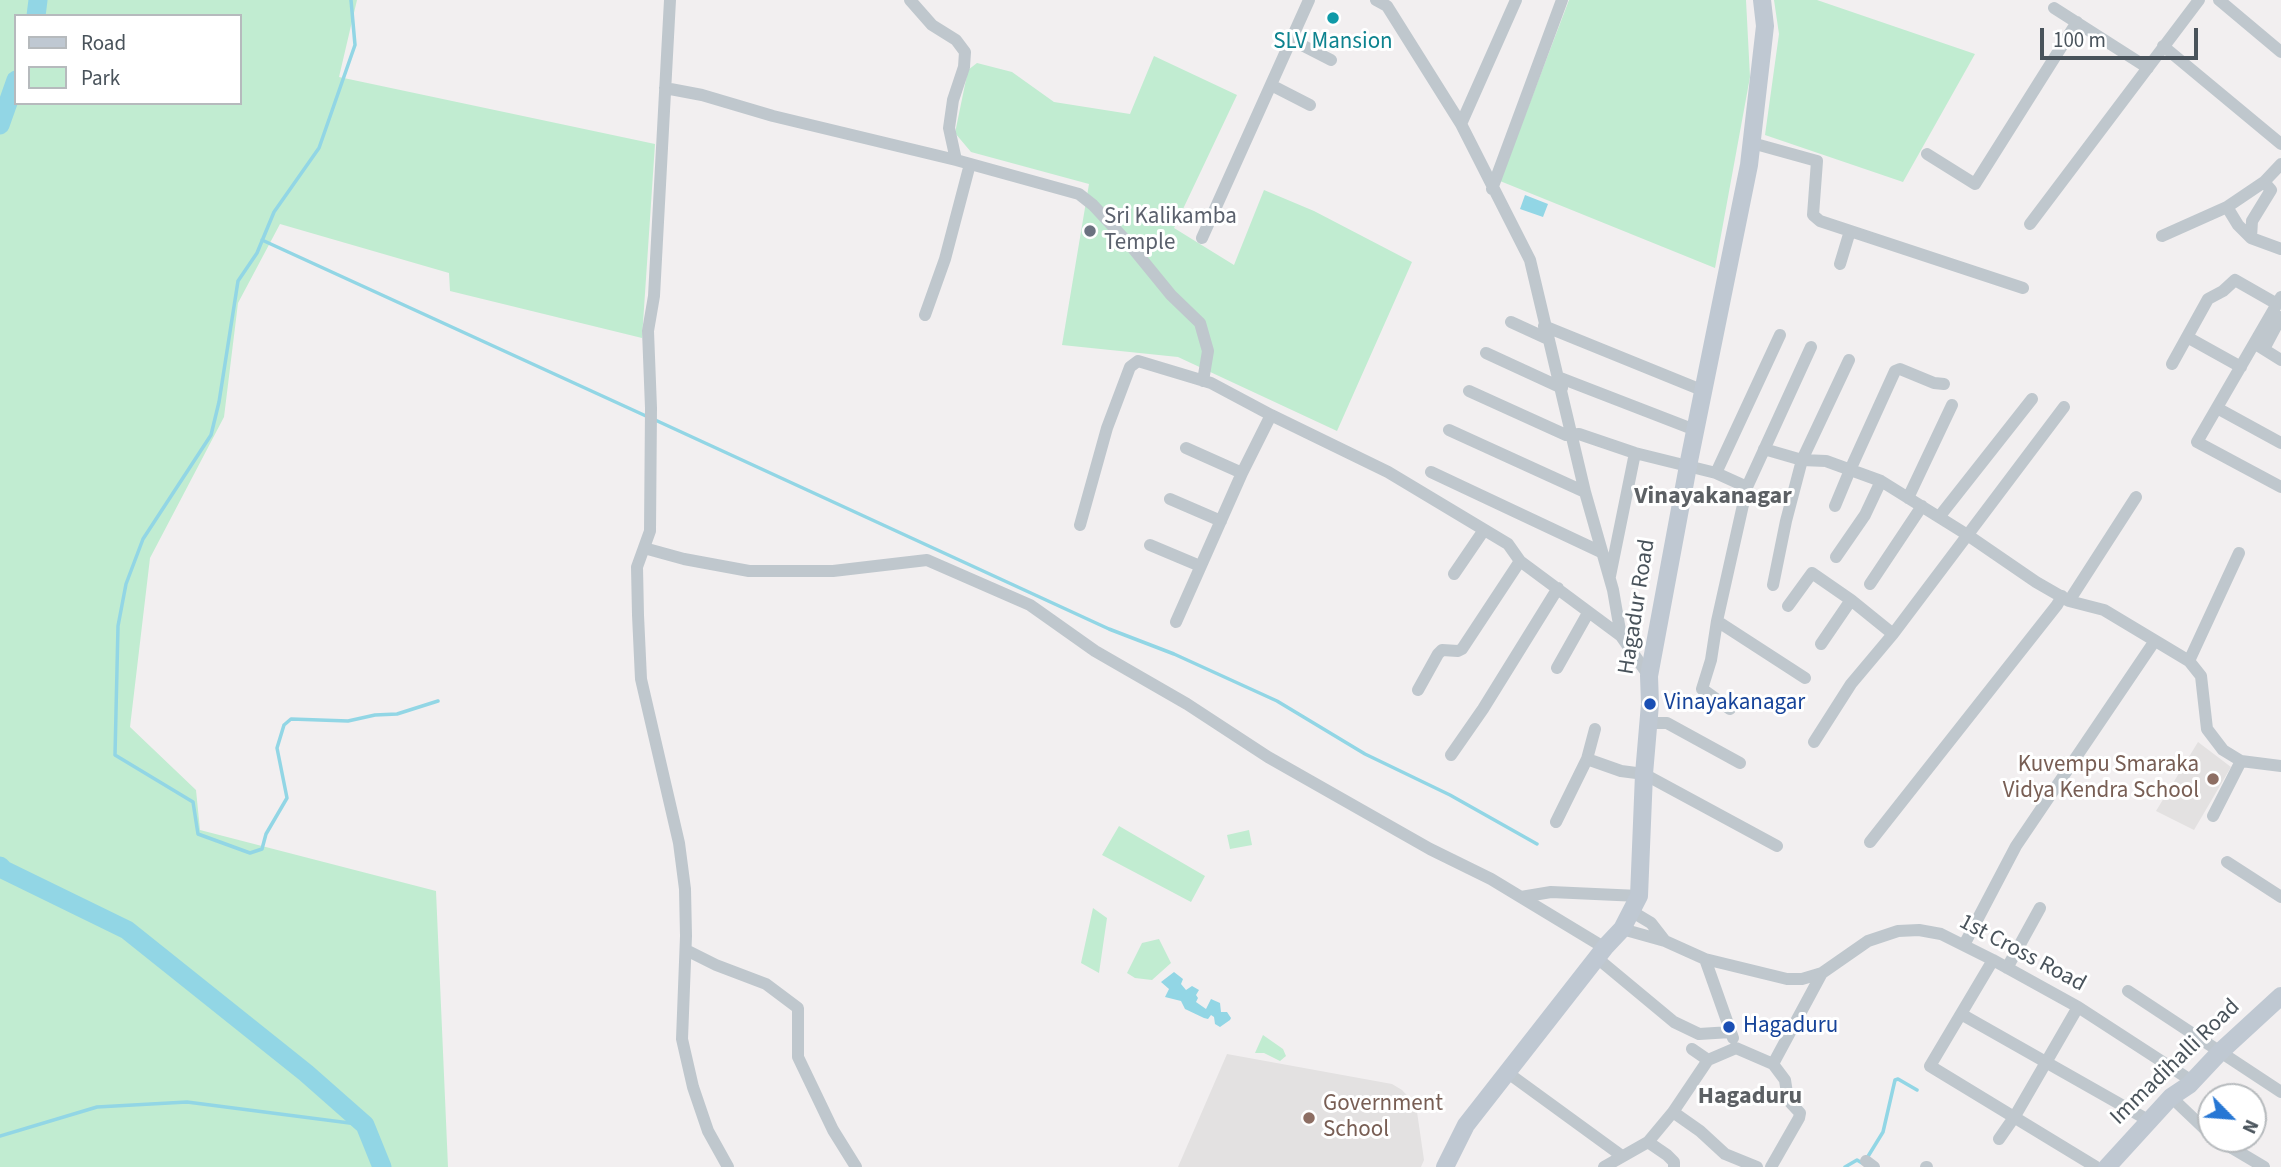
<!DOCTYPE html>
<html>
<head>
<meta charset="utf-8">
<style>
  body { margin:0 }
  #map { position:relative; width:2281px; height:1167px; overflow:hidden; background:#f2eff0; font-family:"Source Sans 3",sans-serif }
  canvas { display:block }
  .legend { position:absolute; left:14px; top:14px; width:228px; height:91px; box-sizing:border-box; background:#fff; border:2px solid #b6babd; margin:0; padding:9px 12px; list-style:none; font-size:21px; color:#49535b }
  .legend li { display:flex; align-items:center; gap:14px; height:35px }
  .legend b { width:35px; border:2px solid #b6babd }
  .north { position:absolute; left:2197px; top:1083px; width:70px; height:70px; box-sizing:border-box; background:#fff; border:2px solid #b6babd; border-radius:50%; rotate:115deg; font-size:19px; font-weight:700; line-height:28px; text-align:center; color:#49535b }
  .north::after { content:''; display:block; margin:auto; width:24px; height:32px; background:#2777d4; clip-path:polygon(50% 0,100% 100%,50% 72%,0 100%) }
  .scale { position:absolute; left:2040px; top:28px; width:158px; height:32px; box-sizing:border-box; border:4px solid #49535b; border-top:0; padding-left:9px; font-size:21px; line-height:24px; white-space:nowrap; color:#49535b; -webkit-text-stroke:5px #fff; paint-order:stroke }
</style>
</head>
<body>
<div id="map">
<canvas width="2281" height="1167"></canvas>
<ul class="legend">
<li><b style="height:9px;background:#bfc8d2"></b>Road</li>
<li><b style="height:19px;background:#c1ecd1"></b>Park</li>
</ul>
<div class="north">N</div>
<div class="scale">100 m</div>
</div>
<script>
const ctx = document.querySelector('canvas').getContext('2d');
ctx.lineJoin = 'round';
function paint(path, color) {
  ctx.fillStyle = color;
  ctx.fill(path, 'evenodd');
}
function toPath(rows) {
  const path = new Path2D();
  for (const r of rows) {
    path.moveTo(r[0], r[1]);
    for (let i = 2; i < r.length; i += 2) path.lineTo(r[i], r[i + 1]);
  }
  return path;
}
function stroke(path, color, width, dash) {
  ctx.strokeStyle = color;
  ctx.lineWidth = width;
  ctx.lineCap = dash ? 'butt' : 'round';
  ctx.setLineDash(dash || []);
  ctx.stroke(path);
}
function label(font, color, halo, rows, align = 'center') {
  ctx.font = font + ' "Source Sans 3",sans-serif';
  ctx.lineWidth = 6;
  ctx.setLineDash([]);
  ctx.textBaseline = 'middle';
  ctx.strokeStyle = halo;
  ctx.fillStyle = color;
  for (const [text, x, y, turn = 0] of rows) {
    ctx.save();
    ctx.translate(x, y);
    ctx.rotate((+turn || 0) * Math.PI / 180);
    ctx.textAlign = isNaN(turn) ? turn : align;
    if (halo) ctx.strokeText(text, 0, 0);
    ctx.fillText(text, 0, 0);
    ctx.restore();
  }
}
const education = toPath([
  [2198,742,2231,767,2194,830,2156,811],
  [1227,1054,1392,1084,1402,1090,1416,1105,1424,1160,1421,1167,1178,1167]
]);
const green = toPath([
  [0,0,357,0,339,77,655,144,642,338,450,291,449,273,280,224,238,303,224,417,150,558,130,727,196,790,200,830,436,891,448,1167,0,1167],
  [16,16,240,16,240,103,16,103],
  [1569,0,1746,0,1750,77,1715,268,1500,181],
  [1774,0,1817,0,1975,54,1903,182,1765,135,1779,34],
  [1154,56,1237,95,1174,228,1234,265,1264,190,1314,211,1412,262,1337,431,1178,357,1062,345,1089,184,971,152,955,133,968,70,977,63,1012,72,1054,102,1130,114],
  [1119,826,1205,876,1191,902,1102,855],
  [1249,830,1252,845,1230,849,1227,835],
  [1093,908,1107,918,1099,973,1081,963],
  [1159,939,1171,963,1152,980,1135,978,1127,973,1142,943],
  [1263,1035,1283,1049,1286,1056,1280,1061,1264,1053,1255,1053]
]);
const water = toPath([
  [1525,195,1548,204,1543,217,1520,209],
  [1174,972,1183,979,1181,984,1186,990,1192,986,1199,990,1196,995,1198,998,1196,1002,1206,1009,1211,999,1220,1003,1221,1012,1227,1012,1231,1018,1230,1020,1220,1027,1215,1024,1214,1017,1211,1015,1208,1019,1204,1018,1185,1009,1181,1001,1165,997,1169,989,1161,982]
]);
const stream = toPath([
  [351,0,355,45,319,148,274,212,257,253,238,281,219,402,211,435,143,539,126,584,118,626,115,755,193,802,198,834,250,853,262,849,266,834,287,798,277,748,284,725,291,719,348,721,375,715,397,714,438,701],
  [262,240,646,416],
  [653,419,1109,629,1174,654,1277,701,1365,754,1450,795,1537,844],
  [0,1136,97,1107,187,1102,365,1125],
  [1867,1158,1883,1132,1895,1080,1898,1079,1917,1090],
  [1845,1167,1857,1160,1862,1163]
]);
const river = toPath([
  [36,16,38,0],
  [0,125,16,80],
  [0,866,4,870,127,930,306,1073,365,1125,382,1167]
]);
const street = toPath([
  [670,0,654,296,648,331,651,408,650,531,637,567,638,615,641,679,679,843,685,889,686,936,682,1039,693,1087,708,1131,728,1167],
  [910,0,932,25,956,40,965,52,964,67,953,100,949,128,956,160],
  [1376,0,1387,6,1461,124,1530,260,1585,492,1613,590,1621,636,1649,676],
  [2219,0,2281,52],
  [2054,8,2148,68],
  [1292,40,1331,60],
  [2163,46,2281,144],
  [1271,85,1310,105],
  [665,88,702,95,773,116,956,160,1079,194,1093,205,1131,246,1171,295,1200,323,1208,351,1203,381],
  [1461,124,1516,0],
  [1752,143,1817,161,1813,215,1820,221,2023,288],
  [1927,154,1975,184,2077,22],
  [1492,189,1562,0],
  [2227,207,2238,225,2251,238,2281,249],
  [2030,224,2199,0],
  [2162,236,2227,207,2264,182,2281,164],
  [1202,238,1309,0],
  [2251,238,2252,221,2271,190,2264,182],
  [1840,264,1850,231],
  [2281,297,2197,442,2281,487],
  [925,315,945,259,970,164],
  [1511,322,1548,339],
  [1544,326,1704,391],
  [2187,337,2241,367],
  [2257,345,2281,360],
  [2264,349,2281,317],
  [1486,353,1562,388],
  [2172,364,2208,299,2223,291,2235,280,2277,304],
  [1558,377,1695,430],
  [1469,391,1566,435,1579,434,1635,453,1716,473,1747,487],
  [2217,408,2281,443],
  [1449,430,1585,492],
  [1186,448,1242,473],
  [1764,449,1802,460,1826,461,1881,481,1966,534,2036,582,2069,601,2104,610,2189,661,2201,676,2207,729,2223,750,2241,761,2281,766],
  [1431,472,1601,552],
  [1716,473,1780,335],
  [1908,498,1952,405],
  [1170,499,1221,521],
  [1835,506,1850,470,1895,371,1900,369,1934,383,1944,384],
  [1939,517,2032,399],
  [1080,525,1107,428,1130,367,1138,361,1211,383,1271,415],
  [1150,545,1200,566],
  [644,548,684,559,749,571,833,571,927,560,1030,605,1095,651,1187,704,1268,757,1430,849,1491,879,1605,948],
  [1836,557,1865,515,1881,481],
  [1454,574,1484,530],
  [1610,576,1635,453],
  [1870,584,1922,506],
  [1773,585,1786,521,1802,460,1849,360],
  [2069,601,2136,497],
  [1788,606,1812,573,1851,600,1893,634],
  [1717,621,1805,678],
  [1176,622,1242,473,1271,415,1388,472,1508,544,1520,561],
  [1821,644,1851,600],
  [2189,661,2239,553],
  [1557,668,1588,613],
  [1418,690,1438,654,1442,650,1458,651,1462,649,1520,561,1621,636],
  [1730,709,1702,689,1711,660,1717,621,1747,487,1811,347],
  [1649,723,1667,723,1740,763],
  [1814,742,1851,684,1893,634,2064,407],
  [1451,755,1483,709,1558,588],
  [1587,759,1595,729],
  [2213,816,2241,761],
  [1556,822,1587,759,1621,771,1644,774,1777,846],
  [1870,842,2057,605,2062,596],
  [2227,862,2281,897],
  [1521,897,1551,892,1639,896],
  [1631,911,1651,923,1665,941],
  [1622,929,1665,941,1705,959,1787,979,1802,979,1822,973,1868,941,1898,931,1919,930,1941,934,1993,960,2078,1007,2192,1081],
  [1964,945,2016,846,2154,642],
  [686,950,716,965,766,984,798,1008,798,1057,833,1130,856,1167],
  [1597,958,1674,1022,1699,1034,1731,1032],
  [1705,959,1733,1038],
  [1993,960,1930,1066,2096,1167],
  [2007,968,2040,908],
  [2128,991,2281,1092],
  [1961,1014,2148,1120],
  [1692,1049,1708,1060],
  [1508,1073,1622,1156],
  [2171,1097,2211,1135],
  [1673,1112,1700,1131,1725,1154,1757,1167],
  [1999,1139,2015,1116,2078,1007],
  [2217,1139,2264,1167],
  [1648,1142,1667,1155,1674,1162,1674,1167],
  [1866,1161,1874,1167],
  [1604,1167,1648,1142,1673,1112,1708,1060,1736,1048,1773,1064,1822,973],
  [1771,1167,1799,1118,1800,1113,1788,1100,1785,1080,1773,1064],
  [1926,1167,1927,1167]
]);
const secondary = toPath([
  [1445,1167,1466,1125,1606,946,1622,929,1639,896,1644,774,1650,704,1649,676,1688,466,1749,165,1765,26,1762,0],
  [2107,1167,2171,1097,2189,1085,2220,1052,2281,996]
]);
const markers = [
  [1333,18,7,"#0f9aa8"],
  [1090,231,7,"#6b7280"],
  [1650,704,7,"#1a4fb4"],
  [2213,779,7,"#8d6e63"],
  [1729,1027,7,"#1a4fb4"],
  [1309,1118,7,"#8d6e63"]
];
const cultureNames = [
  ["SLV Mansion",1333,43]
];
const worshipNames = [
  ["Sri Kalikamba",1104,218],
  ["Temple",1104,244]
];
const streetNames = [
  ["Hagadur Road",1638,607,-81],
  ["1st Cross Road",2022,954,28],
  ["Immadihalli Road",2176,1063,-44]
];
const transitNames = [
  ["Vinayakanagar",1664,704],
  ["Hagaduru",1743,1027]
];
const educationNames = [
  ["Kuvempu Smaraka",2199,766],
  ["Vidya Kendra School",2199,792],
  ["Government",1323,1105,"left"],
  ["School",1323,1131,"left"]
];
const neighbourhoodNames = [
  ["Vinayakanagar",1713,498],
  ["Hagaduru",1750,1098]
];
paint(education, '#e3e1e1');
paint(green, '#c1ecd1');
paint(water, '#92d6e5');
stroke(stream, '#92d6e5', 3.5);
stroke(river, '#92d6e5', 19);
stroke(street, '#bfc7cd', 12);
stroke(secondary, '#bfc8d2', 18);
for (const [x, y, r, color] of markers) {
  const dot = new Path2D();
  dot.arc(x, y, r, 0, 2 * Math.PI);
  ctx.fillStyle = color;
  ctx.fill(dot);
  stroke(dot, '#fff', 2.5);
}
label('23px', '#0d838f', '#fff', cultureNames);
label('23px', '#5b616d', '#fff', worshipNames, 'left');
label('23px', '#49535b', '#fff', streetNames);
label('23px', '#164399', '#fff', transitNames, 'left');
label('23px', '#785e54', '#fff', educationNames, 'right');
label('bold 24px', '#5c6064', '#fff', neighbourhoodNames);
</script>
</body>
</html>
